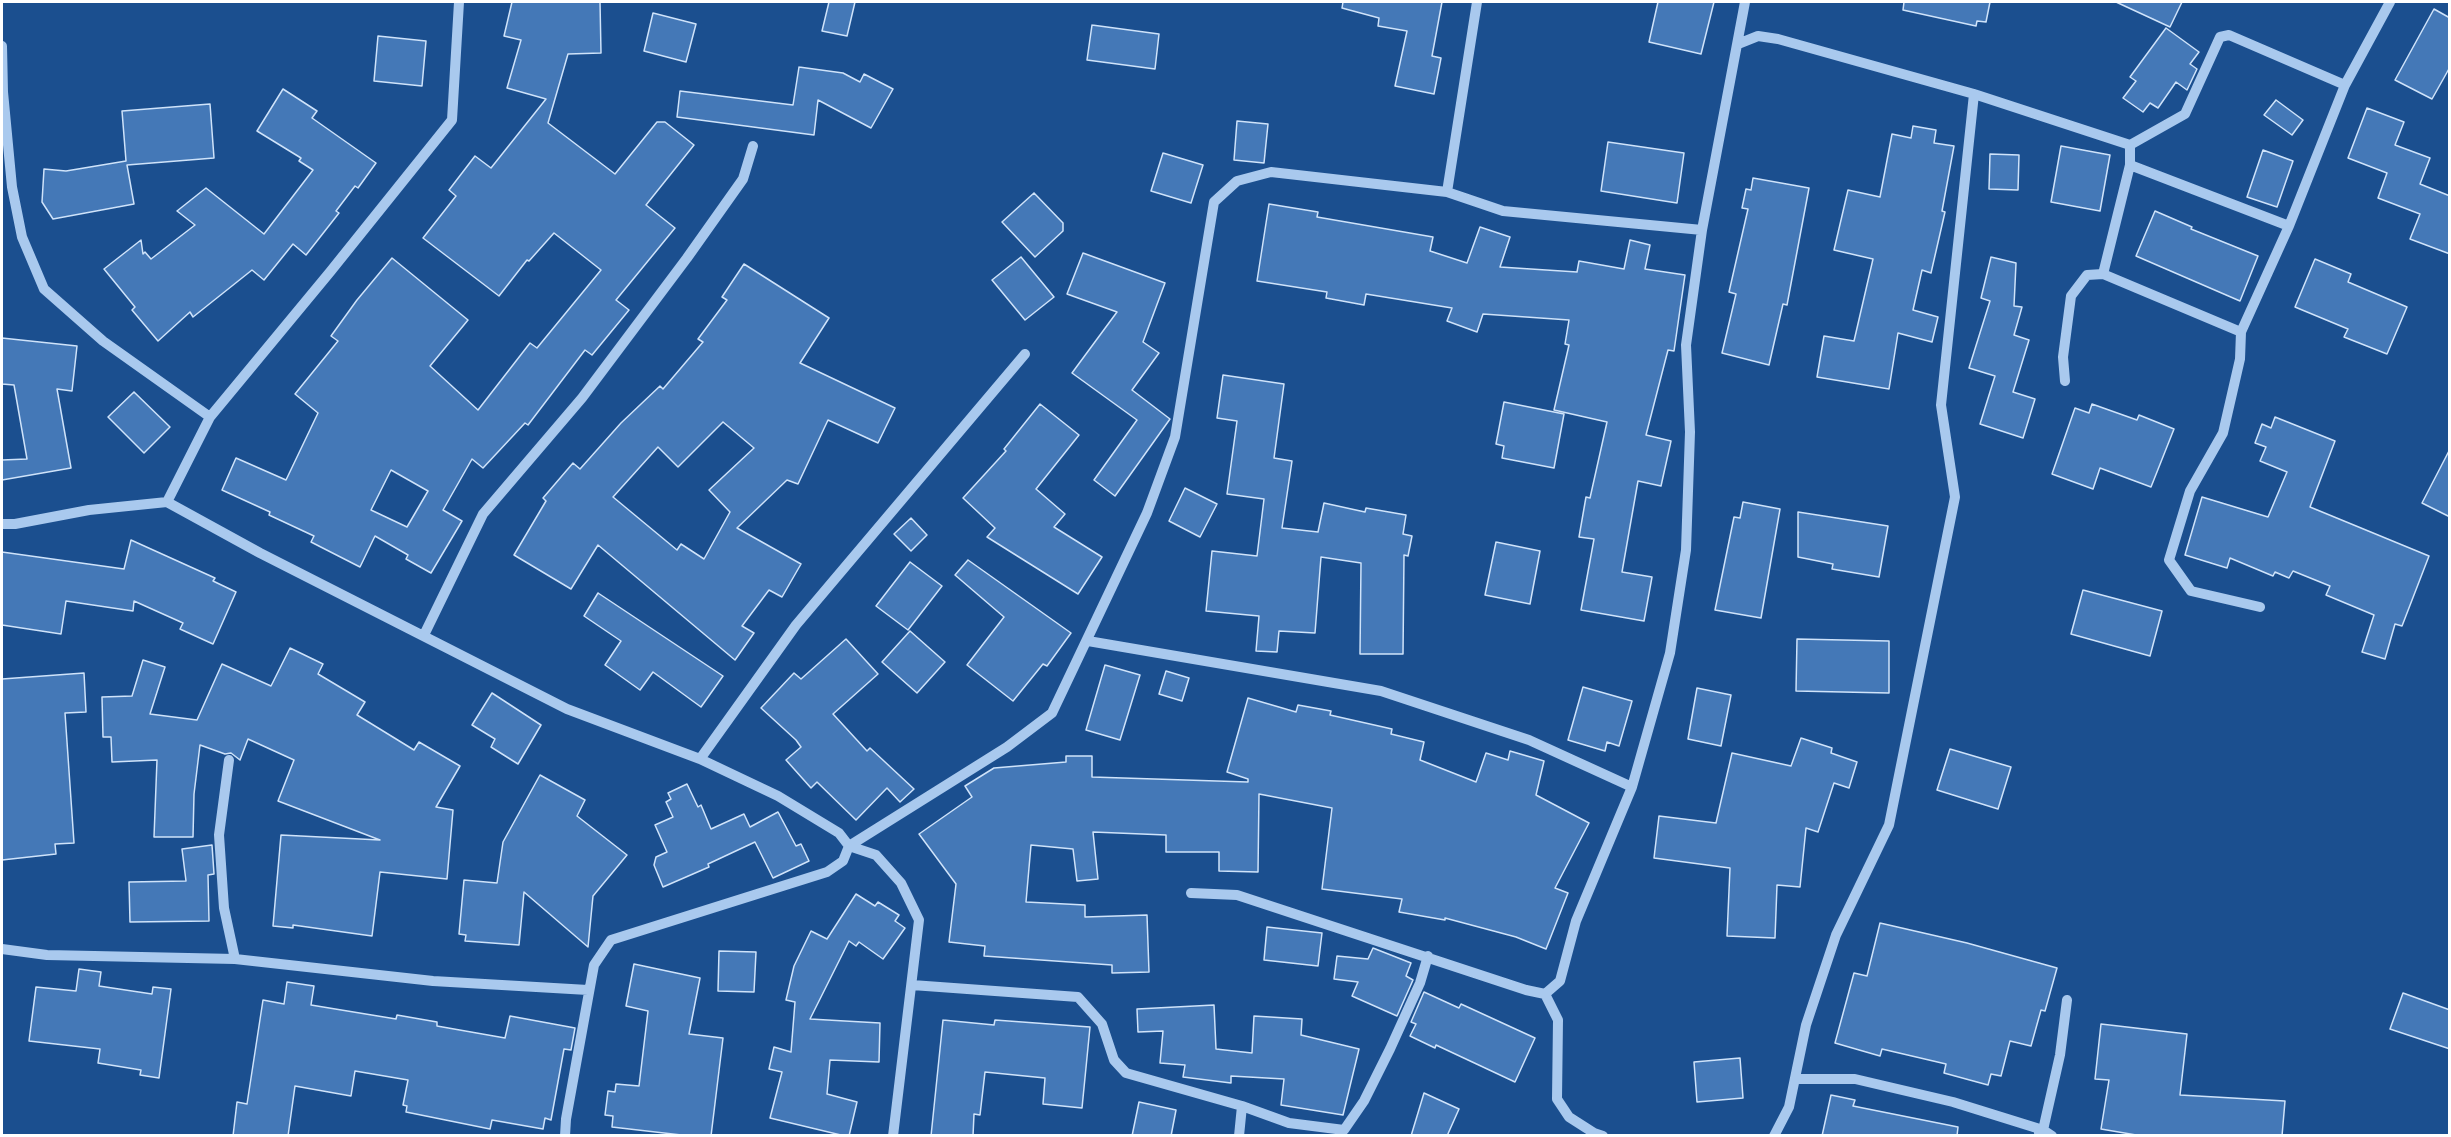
<!DOCTYPE html>
<html>
<head>
<meta charset="utf-8">
<style>
  body { margin:0 }
  #map { position:relative; width:2451px; height:1137px; overflow:hidden; background:#1b4f8f; font-family:Arial,sans-serif }
  canvas { display:block }
  .frame { position:absolute; inset:0; border:3px solid #fff; pointer-events:none }
</style>
</head>
<body>
<div id="map">
<canvas width="2451" height="1137"></canvas>
<div class="frame"></div>
</div>
<script>
const ctx = document.querySelector('canvas').getContext('2d');
ctx.lineJoin = 'round';
function paint(path, color) {
  ctx.fillStyle = color;
  ctx.fill(path, 'evenodd');
}
function toPath(rows) {
  const path = new Path2D();
  for (const r of rows) {
    path.moveTo(r[0], r[1]);
    for (let i = 2; i < r.length; i += 2) path.lineTo(r[i], r[i + 1]);
  }
  return path;
}
function stroke(path, color, width, dash) {
  ctx.strokeStyle = color;
  ctx.lineWidth = width;
  ctx.lineCap = dash ? 'butt' : 'round';
  ctx.setLineDash(dash || []);
  ctx.stroke(path);
}
const building = toPath([
  [512,2,600,2,601,53,568,54,548,123,615,174,657,122,665,122,694,145,646,205,675,228,616,300,629,310,592,355,585,350,528,425,525,423,483,468,472,459,443,510,462,521,431,573,406,559,408,555,375,536,360,567,311,542,314,536,269,515,270,512,222,490,236,458,286,480,318,413,295,394,338,341,331,336,357,300,392,258,468,320,430,366,478,410,530,343,537,348,601,270,554,233,529,261,527,260,499,296,423,238,456,196,449,190,475,156,491,168,546,99,507,88,521,40,504,36,512,2],
  [391,470,428,491,407,527,371,510,391,470],
  [829,2,855,2,847,36,822,31,829,2],
  [1343,2,1442,2,1432,56,1441,58,1434,94,1395,86,1407,31,1378,26,1379,18,1342,8,1343,2],
  [1658,2,1714,2,1701,54,1649,42,1658,2],
  [1904,2,1990,2,1986,22,1977,21,1976,26,1903,10,1904,2],
  [2116,2,2182,2,2170,27,2116,2],
  [2434,9,2450,18,2450,67,2432,99,2395,80,2434,9],
  [653,13,696,24,686,62,644,51,653,13],
  [1092,25,1159,34,1155,69,1087,60,1092,25],
  [2166,28,2199,52,2190,64,2197,69,2187,90,2176,82,2158,108,2150,103,2143,112,2123,98,2136,81,2130,77,2166,28],
  [378,36,426,41,422,86,374,81,378,36],
  [799,67,843,73,860,82,864,74,893,89,871,128,818,100,814,135,677,117,680,91,793,105,799,67],
  [283,89,317,111,312,118,376,163,358,188,355,186,336,211,339,213,306,255,293,244,264,280,252,270,193,317,190,312,158,341,132,310,135,307,104,269,141,240,143,254,145,252,151,259,195,225,177,211,206,188,264,234,313,170,299,161,301,158,257,131,283,89],
  [2276,100,2303,120,2292,135,2264,115,2276,100],
  [210,104,214,158,127,165,134,204,53,219,42,202,44,169,66,171,126,161,122,111,210,104],
  [2367,108,2404,122,2395,145,2430,158,2420,184,2450,196,2450,254,2410,239,2420,214,2378,198,2387,173,2348,158,2367,108],
  [1237,121,1268,124,1264,163,1234,160,1237,121],
  [1913,126,1936,130,1934,143,1954,146,1942,211,1945,212,1931,273,1922,270,1913,310,1938,317,1932,342,1898,333,1889,389,1817,377,1824,336,1854,341,1873,259,1834,250,1848,190,1880,197,1892,134,1911,138,1913,126],
  [1608,142,1684,153,1677,203,1601,191,1608,142],
  [2061,146,2110,155,2100,211,2051,202,2061,146],
  [2263,150,2293,161,2277,207,2247,197,2263,150],
  [1163,153,1203,165,1191,203,1151,191,1163,153],
  [1990,154,2019,155,2018,190,1989,189,1990,154],
  [1753,178,1809,188,1787,305,1783,304,1769,365,1722,353,1736,294,1729,292,1748,209,1742,208,1746,189,1751,190,1753,178],
  [1034,193,1063,223,1063,231,1035,257,1002,222,1034,193],
  [1269,204,1318,212,1317,217,1433,237,1430,251,1467,263,1480,227,1510,237,1500,267,1577,272,1579,261,1624,269,1630,240,1650,245,1645,269,1685,275,1674,351,1668,350,1646,435,1671,441,1661,486,1638,481,1622,572,1652,577,1644,621,1581,610,1594,539,1579,537,1586,497,1590,498,1607,422,1554,410,1569,345,1565,344,1569,320,1483,314,1477,332,1447,321,1452,308,1366,294,1364,305,1326,298,1327,292,1257,281,1269,204],
  [2155,211,2192,227,2191,229,2258,256,2240,301,2136,256,2155,211],
  [1083,253,1165,283,1143,342,1159,353,1132,390,1170,419,1115,496,1094,480,1137,420,1072,373,1117,312,1067,294,1083,253],
  [1021,257,1054,297,1025,320,992,280,1021,257],
  [1991,257,2016,263,2014,306,2022,307,2014,335,2029,340,2013,392,2035,399,2023,438,1980,424,1995,376,1969,368,1990,301,1981,298,1991,257],
  [2315,259,2351,274,2348,282,2407,307,2387,354,2344,337,2348,329,2295,307,2315,259],
  [744,264,829,318,800,363,895,408,878,443,828,420,798,484,787,480,737,528,801,564,782,597,769,590,742,626,754,633,735,660,598,545,571,589,514,555,546,501,543,498,573,463,580,469,621,423,660,386,663,389,703,342,698,339,727,300,722,297,744,264],
  [723,422,754,448,709,490,730,512,704,559,681,544,677,550,613,497,658,447,678,467,723,422],
  [2,338,77,346,72,391,57,389,71,468,2,480,2,460,27,459,14,385,2,384,2,338],
  [1223,375,1284,384,1274,458,1292,461,1282,528,1318,532,1324,503,1365,512,1366,508,1406,515,1403,534,1412,536,1408,556,1404,555,1403,654,1360,654,1361,563,1321,557,1315,633,1279,631,1277,652,1256,651,1259,616,1206,611,1212,551,1257,556,1264,499,1227,494,1237,421,1217,418,1223,375],
  [134,392,170,427,144,453,108,417,134,392],
  [1504,402,1564,414,1554,468,1502,458,1504,446,1496,444,1504,402],
  [1040,404,1079,435,1036,489,1065,514,1054,527,1102,557,1078,594,987,537,995,528,963,498,1006,451,1004,449,1040,404],
  [2092,404,2137,420,2139,415,2174,429,2151,487,2100,468,2093,489,2052,474,2075,408,2089,413,2092,404],
  [2275,417,2335,441,2310,507,2429,556,2402,626,2395,624,2385,659,2362,652,2374,615,2326,595,2330,586,2293,571,2289,578,2275,572,2273,576,2230,558,2227,568,2185,555,2202,497,2268,517,2287,472,2260,461,2266,447,2255,443,2262,424,2271,428,2275,417],
  [2450,449,2450,517,2422,503,2450,449],
  [1185,488,1217,504,1200,537,1169,521,1185,488],
  [1743,502,1780,509,1761,618,1715,610,1734,517,1740,518,1743,502],
  [1798,512,1888,526,1879,577,1832,569,1833,564,1798,557,1798,512],
  [911,518,927,535,911,551,894,534,911,518],
  [131,540,215,578,213,581,236,592,213,644,180,629,183,623,134,601,133,611,66,601,61,634,2,625,2,552,124,569,131,540],
  [1496,542,1540,551,1530,604,1485,595,1496,542],
  [968,560,1071,633,1047,666,1043,664,1013,701,967,665,1004,617,955,575,968,560],
  [910,562,942,586,908,630,876,606,910,562],
  [2083,590,2162,611,2150,656,2071,634,2083,590],
  [598,593,723,676,701,707,653,672,640,690,605,665,621,641,584,616,598,593],
  [910,631,945,662,917,693,882,662,910,631],
  [846,639,878,674,833,714,867,751,870,748,914,789,900,802,887,788,856,820,817,782,811,788,786,760,801,747,796,740,761,708,794,673,801,679,846,639],
  [1797,639,1889,641,1889,693,1796,691,1797,639],
  [290,648,323,664,318,674,365,702,357,715,414,750,419,742,460,766,436,807,453,810,447,879,380,872,372,936,293,925,293,928,273,926,281,835,380,840,278,801,294,760,248,739,240,760,231,753,225,754,200,745,194,794,193,837,154,837,157,760,112,762,111,737,103,737,102,697,132,696,143,660,165,667,150,714,197,720,222,664,271,686,290,648],
  [1105,665,1140,675,1120,740,1086,730,1105,665],
  [1166,671,1189,678,1182,701,1159,694,1166,671],
  [84,673,86,712,65,713,74,843,55,844,56,854,2,860,2,679,84,673],
  [1583,687,1632,701,1619,746,1607,742,1605,751,1568,740,1583,687],
  [1697,688,1731,695,1721,746,1688,739,1697,688],
  [492,693,541,725,518,764,491,747,495,739,472,725,492,693],
  [1248,698,1296,712,1298,705,1331,711,1330,715,1392,729,1391,734,1424,742,1420,760,1476,782,1486,753,1508,760,1510,751,1544,761,1536,795,1589,823,1555,888,1568,893,1546,949,1516,937,1445,918,1445,920,1399,912,1402,899,1322,889,1332,808,1259,794,1258,872,1219,871,1219,852,1166,852,1166,835,1093,832,1098,879,1077,881,1073,849,1031,845,1026,902,1085,905,1085,917,1147,915,1149,972,1112,973,1112,965,984,956,985,946,949,942,956,884,919,834,972,797,965,786,994,768,1066,762,1066,756,1092,756,1092,777,1248,782,1248,779,1227,772,1248,698],
  [1801,738,1832,748,1831,753,1857,762,1849,788,1834,783,1818,832,1806,828,1800,887,1777,885,1775,938,1727,936,1730,868,1654,858,1659,816,1716,823,1732,753,1791,766,1801,738],
  [1950,749,2011,767,1998,809,1937,790,1950,749],
  [540,775,585,800,577,816,627,855,593,896,588,947,524,892,519,945,465,941,466,935,459,934,464,880,497,883,503,842,540,775],
  [687,784,698,807,701,805,711,829,744,814,750,827,778,812,796,846,801,844,809,861,773,878,755,842,708,864,709,867,663,887,654,865,656,857,667,852,655,825,673,817,666,802,671,799,668,793,687,784],
  [212,845,214,874,208,875,209,921,130,922,129,882,186,881,182,849,212,845],
  [856,894,875,906,878,902,899,915,895,921,905,928,883,959,859,942,856,946,849,941,810,1019,880,1023,879,1062,830,1060,827,1094,857,1102,849,1136,845,1136,770,1118,782,1072,769,1069,774,1047,791,1052,795,1002,786,1000,794,966,811,931,827,939,856,894],
  [1880,923,1967,943,2057,968,2045,1011,2041,1010,2031,1046,2010,1041,2001,1076,1991,1074,1988,1085,1944,1073,1946,1064,1882,1049,1880,1056,1835,1043,1854,973,1867,976,1880,923],
  [1267,927,1322,933,1318,966,1264,960,1267,927],
  [1373,948,1411,963,1406,976,1413,980,1397,1016,1352,996,1358,982,1334,979,1337,956,1368,959,1373,948],
  [719,951,756,952,754,992,718,991,719,951],
  [634,964,700,978,689,1034,723,1038,711,1136,690,1136,612,1127,613,1116,605,1115,608,1091,615,1092,616,1084,639,1086,648,1011,626,1006,634,964],
  [79,969,101,972,99,986,152,994,153,987,171,989,159,1078,140,1075,141,1070,98,1063,100,1049,29,1041,36,987,76,991,79,969],
  [287,982,314,986,311,1005,396,1019,397,1015,437,1022,437,1026,505,1038,510,1016,575,1028,571,1050,564,1049,551,1120,545,1118,543,1129,492,1120,490,1129,406,1112,407,1106,403,1105,408,1080,355,1071,351,1096,295,1086,288,1136,233,1136,237,1102,247,1104,263,1000,284,1004,287,982],
  [1424,992,1459,1008,1461,1004,1535,1038,1515,1082,1436,1045,1435,1048,1410,1036,1416,1024,1411,1022,1424,992],
  [2403,993,2450,1010,2450,1049,2390,1029,2403,993],
  [1214,1005,1216,1049,1252,1053,1254,1016,1302,1019,1301,1035,1359,1049,1343,1115,1281,1105,1284,1079,1231,1076,1231,1083,1183,1077,1185,1065,1160,1063,1163,1031,1138,1032,1137,1009,1214,1005],
  [943,1020,994,1025,995,1020,1090,1027,1082,1108,1043,1104,1045,1078,985,1072,980,1115,974,1114,973,1136,931,1136,943,1020],
  [2101,1024,2187,1034,2180,1095,2285,1101,2282,1136,2142,1136,2101,1129,2109,1080,2095,1079,2101,1024],
  [1740,1058,1743,1098,1697,1102,1694,1062,1740,1058],
  [1424,1093,1459,1109,1447,1136,1411,1136,1424,1093],
  [1831,1095,1855,1100,1853,1106,1958,1127,1957,1136,1822,1136,1831,1095],
  [1139,1102,1176,1110,1171,1136,1132,1136,1139,1102]
]);
const minor = toPath([
  [1738,44,1758,36,1778,39,1974,94,2130,145,2130,165,2103,274],
  [2,46,3,92,12,187,22,237,44,289,103,341,210,417],
  [2130,145,2185,114,2220,37,2229,35,2345,85],
  [2130,165,2289,226],
  [1447,192,1477,2],
  [2065,381,2063,357,2071,296,2087,275,2103,274,2241,332],
  [167,502,210,417,330,272,452,120,459,2],
  [2,524,15,524,89,510,167,502,260,553,567,709,700,759,778,796,839,833,849,846,876,855,901,883,919,920,893,1136],
  [2260,607,2191,591,2169,560,2190,491,2223,433,2240,359,2241,332,2289,226,2345,85,2390,2],
  [424,635,483,514,582,398,687,258,743,179,753,146],
  [1088,641,1381,691,1529,740,1632,787],
  [700,759,796,625,1025,354],
  [229,760,219,835,224,908,235,959],
  [1191,893,1237,895,1526,990,1545,994,1560,981,1576,921,1632,787,1670,653,1686,550,1690,432,1686,345,1702,230,1745,2],
  [2,949,47,955,235,959,433,981,588,990],
  [912,985,1078,997,1102,1024,1114,1060,1126,1073,1242,1106,1289,1123,1344,1130,1364,1101,1390,1049,1420,983,1428,956],
  [1545,994,1558,1020,1557,1099,1569,1117,1594,1133,1603,1136],
  [1795,1079,1855,1079,1953,1102,2043,1130,2052,1136],
  [2039,1133,2043,1130,2060,1055,2067,1000],
  [565,1136,566,1119,594,965,611,940,827,872,843,861,849,846,1007,747,1052,713,1147,513,1175,437,1214,202,1237,181,1271,172,1447,192,1503,211,1702,230],
  [1239,1136,1242,1106],
  [1774,1136,1789,1107,1806,1025,1836,935,1889,825,1955,497,1941,405,1974,94]
]);
paint(building, '#4478b7');
stroke(building, '#cfe3fa', 1.5);
stroke(minor, '#a9c9ee', 10);
</script>
</body>
</html>
